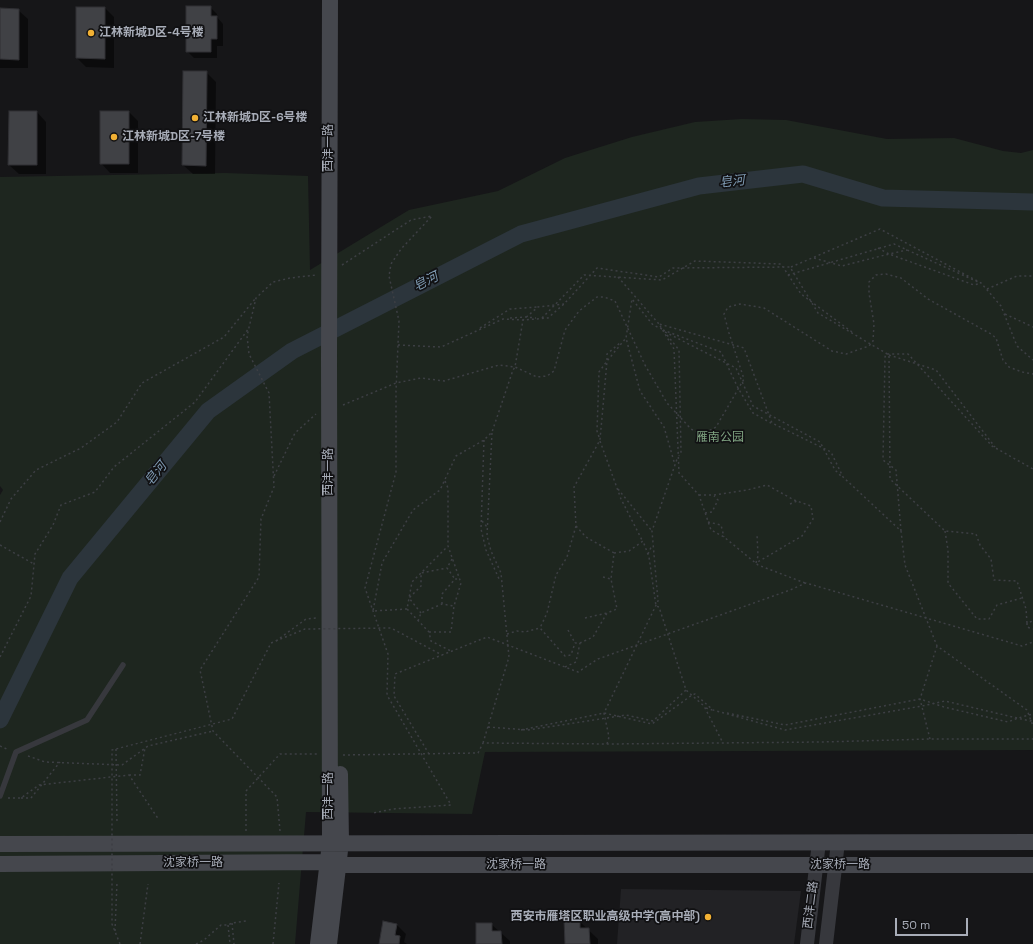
<!DOCTYPE html>
<html>
<head>
<meta charset="utf-8">
<style>
  body { margin:0 }
  #map { position:relative; width:1033px; height:944px; overflow:hidden; background:#161618; font-family:"Space Grotesk",sans-serif }
  canvas { display:block }
  .scale { position:absolute; left:895px; top:918px; width:73px; height:18px; box-sizing:border-box; border:2px solid #a8adb8; border-top:0; padding-left:5px; font-size:12px; line-height:14px; white-space:nowrap; color:#a8adb8; -webkit-text-stroke:3px #111113; paint-order:stroke }
</style>
</head>
<body>
<div id="map">
<canvas width="1033" height="944"></canvas>
<div class="scale">50 m</div>
</div>
<script>
const ctx = document.querySelector('canvas').getContext('2d');
ctx.lineJoin = 'round';
function paint(path, color) {
  ctx.fillStyle = color;
  ctx.fill(path, 'evenodd');
}
function toPath(rows) {
  const path = new Path2D();
  for (const r of rows) {
    path.moveTo(r[0], r[1]);
    for (let i = 2; i < r.length; i += 2) path.lineTo(r[i], r[i + 1]);
  }
  return path;
}
function stroke(path, color, width, dash) {
  ctx.strokeStyle = color;
  ctx.lineWidth = width;
  ctx.lineCap = dash ? 'butt' : 'round';
  ctx.setLineDash(dash || []);
  ctx.stroke(path);
}
function label(font, color, halo, rows, align = 'center') {
  ctx.font = font + ' "Space Grotesk","Noto Sans SC",sans-serif';
  ctx.lineWidth = 3.5;
  ctx.setLineDash([]);
  ctx.textBaseline = 'middle';
  ctx.strokeStyle = halo;
  ctx.fillStyle = color;
  for (const [text, x, y, turn = 0] of rows) {
    ctx.save();
    ctx.translate(x, y);
    ctx.rotate((+turn || 0) * Math.PI / 180);
    ctx.textAlign = isNaN(turn) ? turn : align;
    if (halo) ctx.strokeText(text, 0, 0);
    ctx.fillText(text, 0, 0);
    ctx.restore();
  }
}
const built = toPath([
  [621,889,801,891,794,944,617,944]
]);
const green = toPath([
  [742,119,786,120,887,139,954,138,1003,151,1021,153,1033,150,1033,750,485,752,472,814,306,812,295,944,0,944,0,495,3,490,0,486,0,177,225,173,308,176,310,270,409,210,498,191,565,158,632,137,695,122]
]);
const shadow = toPath([
  [210,7,217,14,217,17,223,24,223,46,217,46,217,58,194,58,187,51],
  [77,8,105,8,114,17,114,68,86,67,77,58],
  [0,9,18,10,28,19,28,68,0,68],
  [206,72,216,82,215,174,193,174,183,165],
  [37,112,46,122,46,174,19,174,9,165],
  [101,112,129,112,138,121,138,173,110,173,101,163],
  [579,921,598,939,598,944,566,944],
  [396,924,406,934,404,942,407,944,380,944],
  [491,924,510,941,510,944,477,944]
]);
const river = toPath([
  [0,720,70,578,208,411,292,351,521,234,699,186,803,174,883,198,1033,202]
]);
const building = toPath([
  [186,6,211,6,211,16,217,16,217,39,211,39,211,52,186,52,186,6],
  [76,7,105,7,105,59,76,58,76,7],
  [0,8,19,9,19,60,0,59,0,8],
  [183,71,207,71,206,166,182,165,183,71],
  [9,111,37,111,37,165,8,165,9,111],
  [100,111,129,111,129,164,100,164,100,111],
  [564,920,580,920,580,928,589,928,590,944,565,944,564,920],
  [383,921,397,924,395,935,400,936,399,944,379,944,383,921],
  [476,923,492,923,492,931,501,931,502,944,476,944,476,923]
]);
const path = toPath([
  [878,248,889,254,907,250],
  [814,258,842,266,889,254,974,285,981,283],
  [342,265,411,220,432,216,401,249,391,264,389,276,399,321,396,391,396,472,365,588,388,654,387,695,451,805,393,809,373,813],
  [791,267,880,229,981,283,1001,306,1017,346,1033,360],
  [788,275,894,244,978,282],
  [618,277,659,324],
  [987,289,1017,276,1033,276],
  [1005,314,1033,327],
  [510,318,526,317,536,318],
  [542,318,584,275,662,280,695,261,781,264,801,294,852,332],
  [480,328,510,309,537,307],
  [662,329,653,325,632,299,626,338,640,391,664,427,675,465],
  [663,330,721,352,738,388,753,413,771,423],
  [665,332,736,368,753,406,820,442,835,470,841,476],
  [667,335,679,350,681,452,679,456],
  [398,345,441,347,503,319,523,320,548,318,564,304,597,268,659,277,673,268,790,267,818,313,889,355,890,479,945,531,976,534,980,545,991,559,994,580,1017,581,1026,609,1027,623,1033,621],
  [889,355,936,370,995,447],
  [343,405,396,383,421,378,444,381,499,365,515,367,537,377,547,376,554,371,565,330,579,311,597,297,604,297,615,301,645,365,667,403,691,429,699,433,707,432,716,427,744,379,729,333,724,314,728,307,740,304,764,308,832,351,846,354,869,346,873,341,874,324,869,293,869,282,876,275,886,274,901,278,928,299,991,334,996,338,1003,360,1009,367,1022,372,1033,374],
  [599,437,597,431,599,372,607,361,607,354,621,342],
  [484,440,481,529,486,550,500,581],
  [600,441,621,499,642,540],
  [274,476,295,433,316,414],
  [445,481,448,488,448,546],
  [618,489,652,531],
  [699,495,714,495,747,490,767,485,794,500,811,506,813,519,802,536,756,563],
  [790,504,797,501],
  [705,513,712,512,718,500,714,496],
  [482,521,487,527],
  [0,522,11,499,36,470,81,448,117,422,142,383,224,337,255,299],
  [708,522,721,525,724,537],
  [576,526,586,537,614,553,611,579,617,609,607,613,593,637,580,643,575,643,571,655,565,656,540,628,547,613,556,575,567,557,576,526,574,487,600,440,607,361,626,338],
  [901,531,896,470,883,460,885,357,886,354,908,354,992,446,1033,469],
  [945,531,948,550,948,583,977,619,989,619,997,605,1022,598],
  [0,545,34,564],
  [614,553,629,551,643,541,649,557,656,606,659,607,686,690,704,706,723,743],
  [648,554,652,545],
  [452,559,447,568,455,579],
  [756,563,758,556,757,534],
  [603,577,611,579],
  [805,583,758,565,724,537,711,530,699,495,679,473,674,349,659,324,744,348,772,423,831,452,843,477,901,531,905,565,937,646,1027,710,1033,726],
  [442,604,442,594,455,579,460,579],
  [407,609,373,611,382,563,413,510,440,490,456,456,484,440,492,432,513,370,515,367,523,320,538,307,564,304],
  [421,613,409,598,421,586,421,573,447,568],
  [585,618,607,613],
  [418,621,421,613,442,604,454,606],
  [1027,623,1027,627,1033,629],
  [568,630,575,643],
  [429,632,451,632,454,606,461,583,448,546,412,582,407,609,429,632,431,641,451,651],
  [507,634,517,631,525,632,540,628],
  [276,641,306,619,317,618],
  [0,657,31,596,35,554,53,525,61,505,95,492,114,467,195,402,249,328],
  [565,667,576,662,580,643],
  [706,708,712,710],
  [727,713,785,725,920,699,944,707,1008,722,1018,718,1033,714],
  [488,727,528,730,626,715,653,721,686,690],
  [521,730,604,713,652,724,692,695,695,694,713,710,785,730,922,706,945,701,1017,718,1030,721,1033,720],
  [930,739,920,699,937,646],
  [483,743,509,657,501,573,491,551,487,536,492,432],
  [607,744,609,737,604,713,658,601,652,531,677,459],
  [0,746,9,750],
  [429,754,394,696,395,674,442,655],
  [343,755,478,753,483,743,610,744,822,742,930,739,1033,739],
  [28,756,45,762,122,765,148,746,213,731],
  [129,775,140,775,145,748],
  [8,798,21,798,39,785,129,775,159,820],
  [21,798,31,798,60,762],
  [246,831,246,791,280,754,318,754],
  [280,831,277,797,213,731,200,670,259,577,261,519,274,487,269,393,249,354,247,336,256,298,273,282,290,278,316,275],
  [232,923,234,944],
  [228,925,230,944],
  [115,931,117,882],
  [140,944,148,884],
  [196,944,204,940,221,925,228,925,232,923,246,921],
  [273,944,279,883]
]);
const service = toPath([
  [0,796,16,752,87,720,123,665]
]);
const tertiary = toPath([
  [807,944,819,842],
  [826,944,838,842]
]);
const secondary = toPath([
  [0,844,1033,842],
  [0,864,327,862,338,865,1033,865],
  [318,944,330,843,329,359,330,0],
  [329,944,341,842,340,774]
]);
const pathBridge = toPath([
  [116,749,117,824],
  [120,944,112,924,112,750,232,719,271,643,305,629,391,628,442,655,487,637,578,672,598,659,790,590,806,583,1022,646,1033,642]
]);
const markers = [
  [91,33,4,"#f2b134"],
  [195,118,4,"#f2b134"],
  [114,137,4,"#f2b134"],
  [708,917,4,"#f2b134"]
];
const poiNames = [
  ["江林新城D区-4号楼",99,33],
  ["江林新城D区-6号楼",203,118],
  ["江林新城D区-7号楼",122,137],
  ["西安市雁塔区职业高级中学(高中部)",700,917,"right"]
];
const streetNames = [
  ["西沣一路",329,148,-90],
  ["西沣一路",329,472,-90],
  ["西沣一路",329,796,-90],
  ["沈家桥一路",193,863],
  ["沈家桥一路",516,865],
  ["沈家桥一路",840,865],
  ["西沣二路",811,905,-83]
];
const parkNames = [
  ["雁南公园",720,438]
];
const waterNames = [
  ["皂河",732,182,-6],
  ["皂河",426,282,-27],
  ["皂河",156,474,-51]
];
paint(built, '#222225');
paint(green, '#1e261f');
paint(shadow, '#0007');
stroke(river, '#2c353c', 17);
paint(building, '#404145');
stroke(building, '#303034', 1);
stroke(path, '#3d3f44', 1.5, [2, 3]);
stroke(service, '#37383d', 5.5);
stroke(tertiary, '#37383d', 14);
stroke(secondary, '#45474d', 16);
stroke(pathBridge, '#3d3f44', 1.5, [2, 3]);
for (const [x, y, r, color] of markers) {
  const dot = new Path2D();
  dot.arc(x, y, r, 0, 2 * Math.PI);
  ctx.fillStyle = color;
  ctx.fill(dot);
  stroke(dot, '#111113', 1.5);
}
label('bold 12px', '#a8adb8', '#111113', poiNames, 'left');
label('12px', '#a8adb8', '#111113', streetNames);
label('12px', '#7fa381', '#111113', parkNames);
label('italic 13px', '#7f9bb3', '#111113', waterNames);
</script>
</body>
</html>
